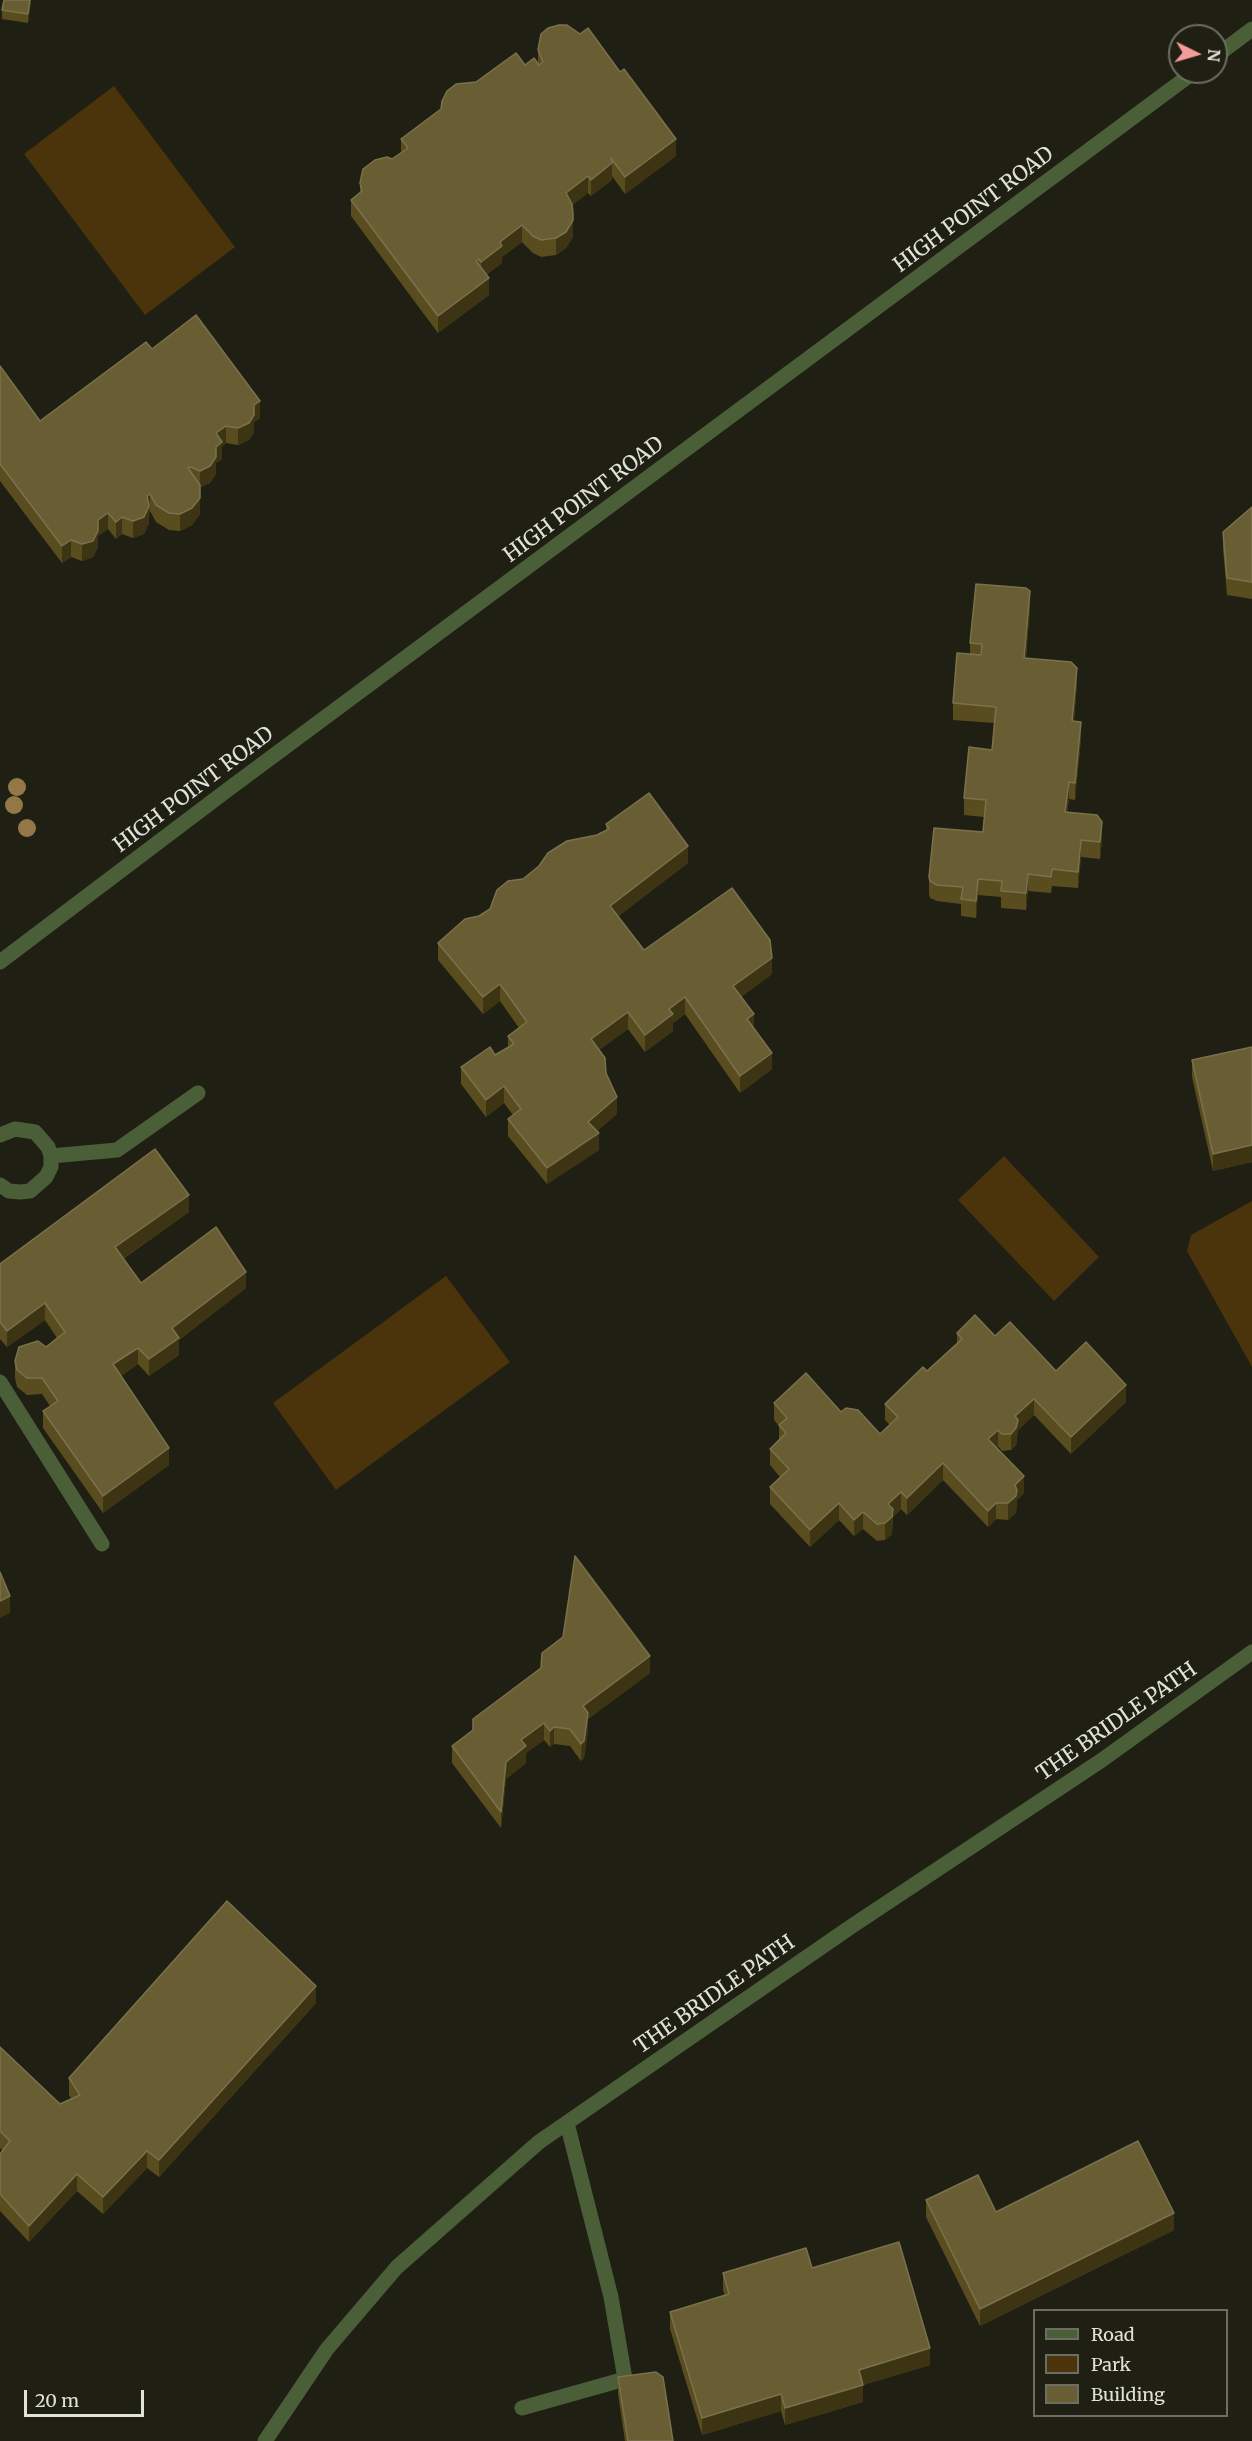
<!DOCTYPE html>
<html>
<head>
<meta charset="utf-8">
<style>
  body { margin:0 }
  #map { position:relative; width:1252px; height:2441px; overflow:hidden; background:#1f2013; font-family:Merriweather,serif }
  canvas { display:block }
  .legend { position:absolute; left:1033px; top:2309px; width:195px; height:108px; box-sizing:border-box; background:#1f2013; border:2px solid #6d6e63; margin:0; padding:8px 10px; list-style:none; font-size:18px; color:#e1e2da }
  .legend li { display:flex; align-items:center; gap:12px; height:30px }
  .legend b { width:30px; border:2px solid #6d6e63 }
  .north { position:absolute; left:1168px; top:24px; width:60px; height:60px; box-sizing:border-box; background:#1f2013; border:2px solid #6d6e63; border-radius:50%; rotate:95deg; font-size:16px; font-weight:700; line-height:24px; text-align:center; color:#e1e2da }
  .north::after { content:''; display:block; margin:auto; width:21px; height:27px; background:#f59b9b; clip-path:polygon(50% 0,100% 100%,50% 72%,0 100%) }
  .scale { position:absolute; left:24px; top:2390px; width:120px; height:27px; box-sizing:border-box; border:3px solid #e1e2da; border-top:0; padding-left:8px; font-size:18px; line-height:21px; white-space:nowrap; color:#e1e2da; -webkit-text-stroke:4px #1f2013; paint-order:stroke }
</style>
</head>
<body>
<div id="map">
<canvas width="1252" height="2441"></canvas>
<ul class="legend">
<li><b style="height:8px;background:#4a5f38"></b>Road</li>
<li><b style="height:16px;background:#4b330b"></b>Park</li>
<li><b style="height:16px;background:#685d33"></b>Building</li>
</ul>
<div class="north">N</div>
<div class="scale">20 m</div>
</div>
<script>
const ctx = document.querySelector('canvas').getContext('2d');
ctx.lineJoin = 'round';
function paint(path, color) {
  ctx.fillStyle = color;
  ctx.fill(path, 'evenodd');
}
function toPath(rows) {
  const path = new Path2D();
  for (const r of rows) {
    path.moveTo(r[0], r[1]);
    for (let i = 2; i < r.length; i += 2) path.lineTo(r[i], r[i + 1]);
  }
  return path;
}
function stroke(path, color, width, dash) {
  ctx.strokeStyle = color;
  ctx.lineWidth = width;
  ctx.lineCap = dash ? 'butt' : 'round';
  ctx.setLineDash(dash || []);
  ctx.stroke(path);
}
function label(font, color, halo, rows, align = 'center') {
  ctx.font = font + ' Merriweather,serif';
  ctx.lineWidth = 5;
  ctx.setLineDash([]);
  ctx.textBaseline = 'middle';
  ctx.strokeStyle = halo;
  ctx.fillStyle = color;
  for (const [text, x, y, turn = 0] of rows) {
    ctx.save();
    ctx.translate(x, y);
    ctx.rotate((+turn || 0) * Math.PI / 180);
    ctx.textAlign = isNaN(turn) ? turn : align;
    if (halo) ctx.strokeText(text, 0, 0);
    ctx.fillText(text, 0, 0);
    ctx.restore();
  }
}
const green = toPath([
  [114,86,235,247,145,315,24,154],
  [1004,1156,1099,1257,1054,1301,958,1200],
  [1252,1201,1252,1367,1187,1251,1191,1235],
  [446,1276,510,1362,336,1490,273,1403]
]);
const minor = toPath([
  [1216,56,1252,29],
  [0,962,226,791,1194,72],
  [0,1135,15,1129,35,1132,48,1147,51,1156,51,1167,46,1177,30,1191,20,1192,9,1191,0,1185],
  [51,1156,117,1150,198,1093],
  [0,1382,102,1544],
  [522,2408,625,2379,611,2297,567,2123],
  [265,2441,327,2349,397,2267,539,2142,852,1926,1102,1760,1252,1652]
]);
const trees = [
  [17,787],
  [14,805],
  [27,828]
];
const wall = toPath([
  [31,0,28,23,2,19,2,10],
  [538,50,676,156,625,194,612,176,612,180,591,196,588,193,572,205,573,237,566,248,556,255,541,257,533,253,522,242,502,257,502,263,486,275,489,295,438,333,351,216,351,200,360,192,360,183,401,153,401,139,441,109,525,65,538,64],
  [152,349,260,418,254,422,254,432,249,440,238,445,226,443,222,446,222,459,216,463,216,474,210,483,200,487,200,514,192,525,180,531,169,530,156,522,150,511,149,512,149,523,144,534,133,538,122,534,116,539,108,529,98,536,98,547,93,557,82,561,71,557,62,563,0,481,0,366,40,421],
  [1252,507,1252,599,1227,595,1223,549,1223,532],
  [1030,608,1026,658,1077,684,1074,721,1081,739,1075,800,1069,799,1067,813,1102,839,1100,859,1081,857,1078,888,1052,886,1051,893,1028,891,1026,910,1001,908,1001,897,978,895,976,918,961,916,961,904,937,901,930,898,929,894,929,877,983,832,984,817,964,815,964,798,992,750,994,723,953,720,953,703,970,654,970,643],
  [606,824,688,863,618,916,644,950,772,974,741,997,772,1069,740,1093,685,1014,673,1023,673,1031,645,1052,628,1029,599,1050,617,1114,597,1131,599,1150,547,1184,508,1136,508,1119,513,1115,504,1103,486,1117,461,1084,461,1067,495,1055,508,1047,508,1036,519,1028,500,1001,483,1014,438,960,438,943,490,909,523,879,597,835,606,831],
  [1252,1047,1252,1162,1213,1171,1192,1077,1192,1060],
  [189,1212,123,1259,141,1283,246,1288,179,1340,179,1355,149,1376,138,1364,121,1376,169,1465,103,1513,43,1428,43,1411,50,1406,42,1394,27,1395,17,1387,15,1378,15,1361,46,1347,57,1338,45,1320,7,1347,0,1339,0,1264],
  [957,1333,995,1336,1056,1371,1126,1402,1071,1454,1034,1415,1018,1430,1016,1445,1011,1450,1002,1451,998,1446,997,1447,1024,1493,1017,1500,1016,1513,1008,1520,996,1519,988,1527,943,1480,907,1515,901,1509,893,1517,892,1534,885,1540,877,1541,863,1529,854,1536,839,1520,810,1547,770,1504,770,1487,780,1477,770,1465,770,1449,779,1440,779,1426,774,1420,774,1403,841,1412,880,1434,890,1425,885,1420,885,1404,927,1371,957,1344],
  [650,1673,588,1719,588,1730,584,1758,581,1761,570,1746,554,1744,550,1747,544,1740,526,1753,526,1763,506,1779,501,1828,452,1763,452,1746],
  [316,2003,159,2177,147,2168,103,2214,77,2191,29,2242,0,2211,0,2154,3,2151,0,2148,0,2047,60,2104,72,2099,69,2095,69,2078],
  [926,2200,996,2212,1174,2230,980,2326,926,2217],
  [812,2268,930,2365,863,2385,863,2402,785,2425,781,2411,702,2435,670,2329,670,2312,725,2296,723,2290,723,2273],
  [618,2377,673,2441,625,2441,618,2394]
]);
const shadedWall = toPath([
  [30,0,31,0,28,23,28,14],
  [676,139,676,156,625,194,625,177],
  [612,163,612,180,591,196,591,180],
  [588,176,588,193,566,210,566,193],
  [573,213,573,237,566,248,556,255,556,238],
  [522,225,522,242,502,257,502,263,481,278,481,262,500,242],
  [489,278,489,295,438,333,438,316],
  [260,401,260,418,254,422,254,432,249,440,238,445,238,428,254,405],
  [226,426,226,443,222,446,222,459,216,463,216,474,210,483,200,487,200,514,192,525,180,531,180,514,200,488,200,471,216,433],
  [150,494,149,523,144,534,133,538,133,521,147,496],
  [108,513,108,529,98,536,98,547,93,557,82,561,82,544,98,520],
  [122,517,122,534,116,539,116,522],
  [71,540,71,557,62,563,62,546],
  [1030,591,1030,608,1024,675,1024,658],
  [1077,668,1077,684,1072,738,1072,721],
  [1081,722,1081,739,1075,800,1075,783],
  [1069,782,1069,799,1065,829,1065,812],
  [1102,822,1102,839,1100,859,1100,842],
  [1081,840,1081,857,1078,888,1078,872],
  [688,846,688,863,610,923,610,906],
  [1028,874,1028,891,1026,910,1026,893],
  [978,879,978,895,976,918,976,901],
  [772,958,772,974,733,1003,733,986],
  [500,984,500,1001,483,1014,483,997],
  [685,997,685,1014,673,1023,673,1031,645,1052,645,1035,669,1009],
  [628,1012,628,1029,591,1056,591,1039],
  [754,1014,754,1031,747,1019],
  [772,1053,772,1069,740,1093,740,1076],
  [504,1086,504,1103,486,1117,486,1100],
  [617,1097,617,1114,588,1139,588,1122],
  [599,1133,599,1150,547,1184,547,1168],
  [1252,1145,1252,1162,1213,1171,1213,1154],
  [189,1195,189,1212,115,1264,115,1247],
  [246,1272,246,1288,179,1340,179,1355,149,1376,149,1359,172,1328],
  [45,1303,45,1320,7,1347,7,1331],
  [138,1348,138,1364,113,1381,113,1364],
  [1126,1385,1126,1402,1071,1454,1071,1437],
  [1034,1399,1034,1415,1018,1430,1016,1445,1011,1450,1011,1434,1015,1416],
  [998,1430,998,1446,988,1455,988,1439],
  [169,1448,169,1465,103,1513,103,1496],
  [943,1463,943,1480,907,1515,907,1498],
  [1024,1476,1024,1493,1017,1500,1016,1513,1008,1520,1008,1503,1015,1485],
  [901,1492,901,1509,893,1517,892,1534,885,1540,885,1523,888,1504],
  [839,1503,839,1520,810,1547,810,1530],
  [996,1503,996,1519,988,1527,988,1511],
  [863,1512,863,1529,854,1536,854,1520],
  [10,1596,10,1613,0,1618,0,1601],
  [650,1656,650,1673,588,1719,588,1730,584,1758,581,1761,583,1706],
  [544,1723,544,1740,526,1753,526,1763,506,1779,501,1828,501,1812,506,1762,521,1740],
  [554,1727,554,1744,550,1747,550,1731],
  [316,1986,316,2003,159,2177,159,2160],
  [147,2151,147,2168,103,2214,103,2197],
  [77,2174,77,2191,29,2242,29,2226],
  [1174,2213,1174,2230,980,2326,980,2309],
  [930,2348,930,2365,863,2385,863,2402,785,2425,785,2408,859,2370],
  [781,2394,781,2411,702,2435,702,2418]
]);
const building = toPath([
  [4,0,30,0,28,14,2,10,4,0],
  [559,25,567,25,580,34,588,28,620,72,624,69,676,139,625,177,611,158,612,163,591,180,588,176,566,193,572,204,573,213,573,220,566,232,556,238,541,240,533,236,522,225,500,242,502,246,481,262,479,259,476,261,489,278,438,316,351,200,362,191,360,183,363,169,375,160,387,157,392,159,408,148,401,139,441,109,442,101,447,91,456,84,476,82,516,53,525,65,534,58,539,65,543,62,538,50,541,34,548,28,559,25],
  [196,315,260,401,254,405,254,415,249,423,238,428,226,426,216,433,222,442,216,447,216,457,210,466,200,471,191,467,188,468,200,485,200,498,192,508,180,514,169,513,156,505,150,494,147,496,149,506,144,517,133,521,122,517,116,522,108,513,98,520,98,531,93,541,82,544,71,540,62,546,0,464,0,366,40,421,146,342,152,349,196,315],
  [1252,507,1252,582,1227,578,1223,532,1252,507],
  [976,584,1026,588,1030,591,1024,658,1071,662,1077,668,1072,721,1081,722,1075,783,1069,782,1065,812,1097,815,1102,822,1100,842,1081,840,1078,872,1052,869,1051,877,1028,874,1026,893,1001,891,1002,881,978,879,976,901,961,899,963,887,937,885,930,881,929,877,934,828,983,832,986,800,964,798,969,747,992,750,996,707,953,703,957,653,981,655,982,644,970,643,976,584],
  [649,793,688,846,610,906,644,950,732,888,770,940,772,958,733,986,754,1014,747,1019,772,1053,740,1076,685,997,669,1009,673,1014,645,1035,628,1012,591,1039,605,1058,606,1073,617,1097,588,1122,599,1133,547,1168,508,1119,521,1109,504,1086,486,1100,461,1067,490,1047,495,1055,514,1044,508,1036,527,1022,500,984,483,997,438,943,465,919,479,916,490,909,497,890,508,881,523,879,539,866,548,853,567,841,597,835,609,829,606,824,649,793],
  [1252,1047,1252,1145,1213,1154,1192,1060,1252,1047],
  [155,1149,189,1195,115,1247,141,1283,216,1227,246,1272,172,1328,179,1338,149,1359,138,1348,113,1364,169,1448,103,1496,43,1411,58,1401,42,1378,27,1378,17,1370,15,1361,19,1347,38,1341,46,1347,65,1332,45,1303,7,1331,0,1322,0,1264,155,1149],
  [975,1315,995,1336,1010,1322,1056,1371,1086,1342,1126,1385,1071,1437,1034,1399,1015,1416,1018,1420,1016,1428,1011,1434,1002,1434,998,1430,988,1439,1024,1476,1015,1485,1017,1490,1016,1496,1008,1503,996,1503,988,1511,943,1463,907,1498,901,1492,888,1504,893,1509,892,1517,885,1523,877,1524,863,1512,854,1520,839,1503,810,1530,770,1487,789,1469,770,1449,786,1433,779,1425,787,1418,774,1403,806,1373,841,1412,846,1408,858,1410,880,1434,898,1417,885,1404,923,1367,927,1371,962,1339,957,1333,975,1315],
  [575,1556,650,1656,583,1706,588,1713,584,1741,581,1744,570,1729,554,1727,550,1731,544,1723,521,1740,526,1746,506,1762,501,1812,452,1746,473,1730,473,1719,541,1668,542,1653,563,1637,575,1556],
  [0,1572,10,1596,0,1601,0,1572],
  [227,1901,316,1986,159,2160,147,2151,103,2197,77,2174,29,2226,0,2194,0,2154,10,2141,0,2131,0,2047,60,2104,80,2095,69,2078,227,1901],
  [1138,2141,1174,2213,980,2309,926,2200,978,2175,996,2212,1138,2141],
  [899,2242,930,2348,859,2370,863,2385,785,2408,781,2394,702,2418,670,2312,729,2294,723,2273,806,2248,812,2268,899,2242],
  [656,2372,663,2377,673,2441,628,2441,618,2377,656,2372]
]);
const streetNames = [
  ["HIGH POINT ROAD",974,210,-37],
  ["HIGH POINT ROAD",584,500,-37],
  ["HIGH POINT ROAD",194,790,-37],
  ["THE BRIDLE PATH",1117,1722,-35],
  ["THE BRIDLE PATH",715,1995,-35]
];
paint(green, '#4b330b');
stroke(minor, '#4a5f38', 15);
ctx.fillStyle = '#947746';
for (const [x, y] of trees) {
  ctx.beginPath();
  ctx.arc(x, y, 9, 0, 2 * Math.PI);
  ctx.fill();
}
paint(wall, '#594d1f');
paint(shadedWall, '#3c3412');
paint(building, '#685d33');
stroke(building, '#7b724d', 1.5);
label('21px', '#e1e2da', '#1f2013', streetNames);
</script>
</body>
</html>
